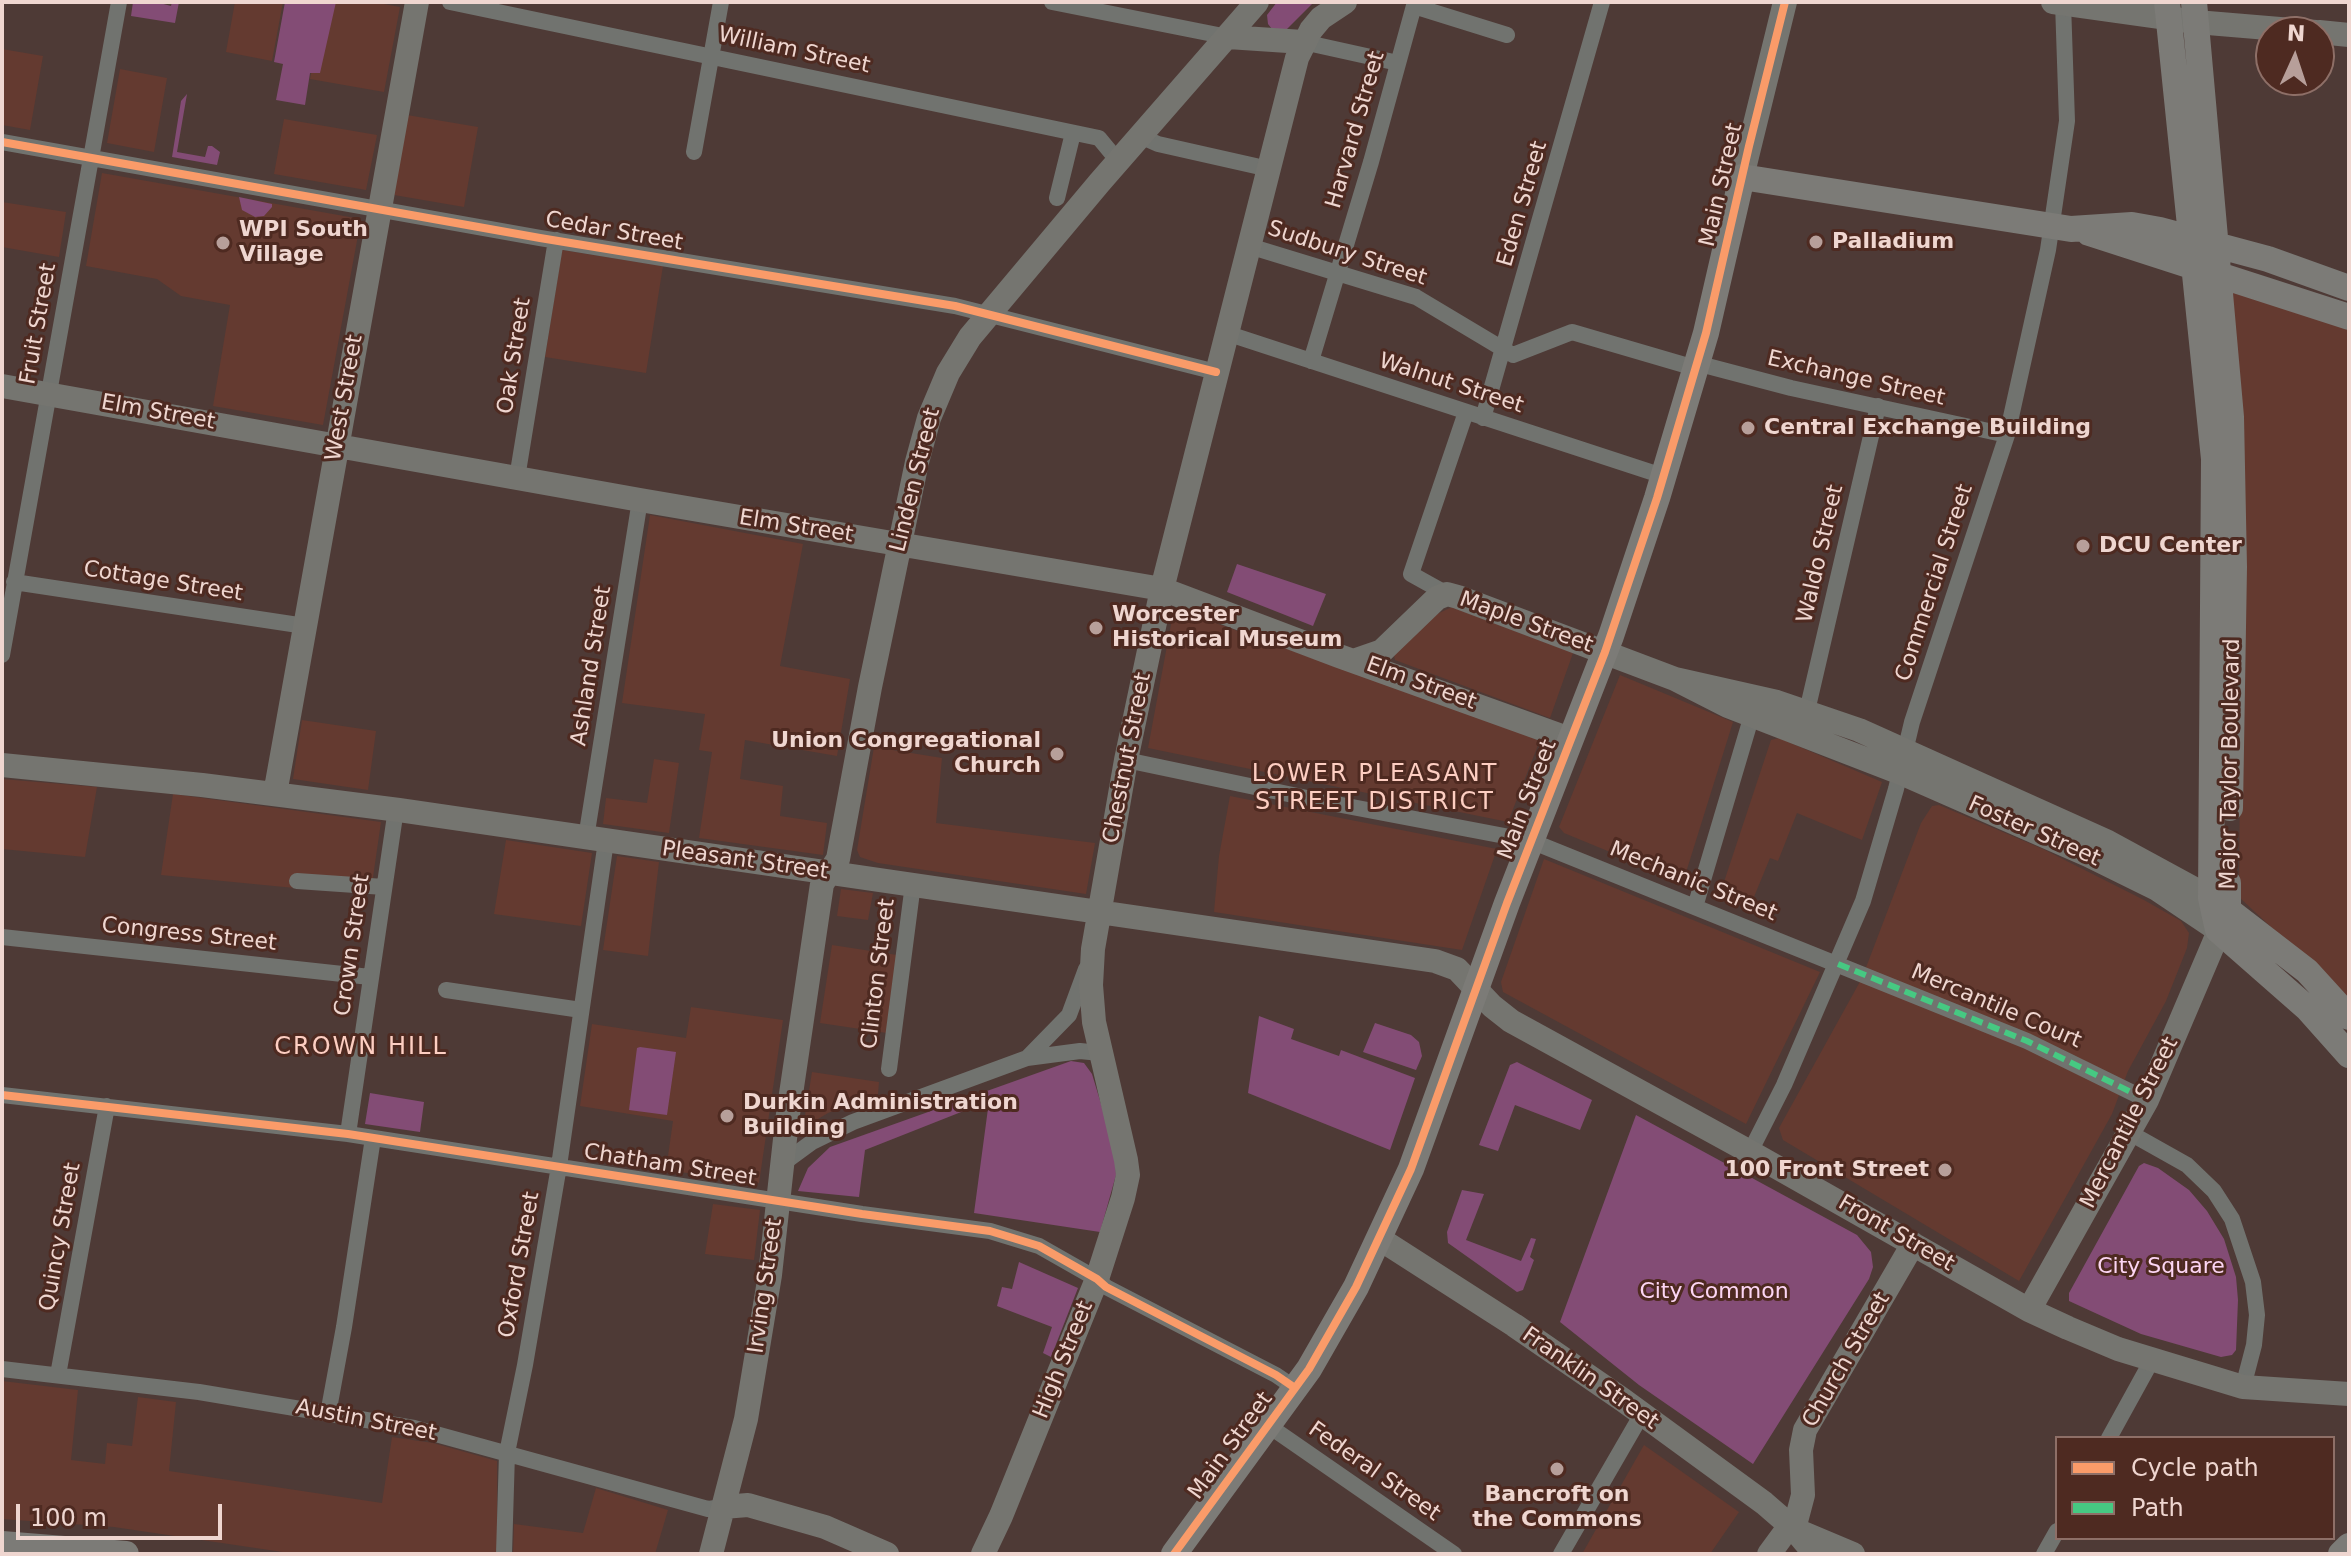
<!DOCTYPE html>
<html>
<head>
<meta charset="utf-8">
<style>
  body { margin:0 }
  #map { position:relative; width:2351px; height:1556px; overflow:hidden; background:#4e3a36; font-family:"DejaVu Sans",sans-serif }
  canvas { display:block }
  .frame { position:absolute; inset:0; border:4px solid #efd6d0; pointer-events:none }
  .legend { position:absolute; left:2055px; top:1436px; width:280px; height:104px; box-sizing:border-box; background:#4e2a21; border:2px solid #8e6f67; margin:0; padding:10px 14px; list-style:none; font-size:24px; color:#efd6d0 }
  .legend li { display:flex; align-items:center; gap:16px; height:40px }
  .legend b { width:40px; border:2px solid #8e6f67 }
  .north { position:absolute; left:2255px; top:16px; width:80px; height:80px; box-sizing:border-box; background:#4e2a21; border:2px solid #8e6f67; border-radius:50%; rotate:3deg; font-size:22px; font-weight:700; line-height:32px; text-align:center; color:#efd6d0 }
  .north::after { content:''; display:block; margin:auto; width:28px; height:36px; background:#b79f9a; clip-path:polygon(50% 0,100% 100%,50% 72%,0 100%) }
  .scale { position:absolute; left:16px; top:1504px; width:206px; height:36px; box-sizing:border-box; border:4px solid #efd6d0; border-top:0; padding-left:10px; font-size:24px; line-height:28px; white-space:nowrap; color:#efd6d0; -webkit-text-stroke:6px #4e2a21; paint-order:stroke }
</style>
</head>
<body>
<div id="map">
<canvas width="2351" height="1556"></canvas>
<div class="frame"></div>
<ul class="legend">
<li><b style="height:10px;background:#fa9b69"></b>Cycle path</li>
<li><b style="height:10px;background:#46c982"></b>Path</li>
</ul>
<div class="north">N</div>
<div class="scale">100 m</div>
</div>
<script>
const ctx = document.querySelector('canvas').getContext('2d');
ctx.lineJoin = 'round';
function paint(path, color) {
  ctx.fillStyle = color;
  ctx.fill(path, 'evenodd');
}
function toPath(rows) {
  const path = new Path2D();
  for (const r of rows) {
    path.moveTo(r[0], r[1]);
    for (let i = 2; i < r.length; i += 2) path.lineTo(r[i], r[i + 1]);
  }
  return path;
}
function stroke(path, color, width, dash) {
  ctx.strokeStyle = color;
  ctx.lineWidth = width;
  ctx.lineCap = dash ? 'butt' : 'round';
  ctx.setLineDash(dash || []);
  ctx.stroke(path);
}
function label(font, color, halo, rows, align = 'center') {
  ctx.font = font + ' "DejaVu Sans",sans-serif';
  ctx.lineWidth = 6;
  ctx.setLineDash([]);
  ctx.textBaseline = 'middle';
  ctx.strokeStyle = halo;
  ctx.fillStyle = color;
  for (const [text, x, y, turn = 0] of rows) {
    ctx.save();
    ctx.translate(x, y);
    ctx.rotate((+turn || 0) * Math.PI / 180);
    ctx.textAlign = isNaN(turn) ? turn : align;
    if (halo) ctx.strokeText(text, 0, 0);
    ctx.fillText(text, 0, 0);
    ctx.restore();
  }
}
const built = toPath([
  [235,2,283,2,272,61,226,52],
  [334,2,373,2,400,7,384,92,310,79,318,36],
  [2,49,43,56,30,130,2,125],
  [120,69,167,78,154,152,107,143],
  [407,115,478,127,464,207,394,195],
  [284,119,377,135,366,190,274,174],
  [102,173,361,219,323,425,213,406,230,305,181,296,157,279,86,266],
  [2,202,66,212,59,257,2,247],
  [562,250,663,266,646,373,545,357],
  [2225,286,2349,325,2349,1008,2303,957,2239,897,2242,500],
  [650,515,803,544,780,666,850,679,837,756,745,740,740,779,783,786,780,816,827,823,823,855,699,838,712,752,699,750,705,714,622,703],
  [1452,607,1573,653,1550,718,1395,660,1394,655,1435,615],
  [1174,608,1540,740,1508,822,1148,748],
  [1620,675,1733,722,1683,882,1564,833,1559,827],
  [302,720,376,731,368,790,293,779],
  [1779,738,1882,782,1862,840,1797,813,1778,861,1770,858,1749,909,1719,897,1771,740],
  [874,747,942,758,936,823,1095,843,1086,894,878,863,860,857,857,850],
  [654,759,679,763,669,833,603,824,606,798,647,803],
  [2,779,97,787,85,857,2,849],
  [173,794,381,822,372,884,305,889,161,875],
  [1230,796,1497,849,1462,950,1214,912,1219,856],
  [1939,805,2043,849,2144,900,2181,921,2189,933,2187,948,2166,1001,2128,1071,2112,1114,2019,1281,1783,1140,1779,1128,1862,978,1921,823,1932,806],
  [506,840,592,853,581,926,494,914],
  [617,856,659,862,648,956,603,950],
  [1544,859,1820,972,1746,1124,1503,992,1501,982],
  [841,889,873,893,868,920,837,916],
  [832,945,897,955,887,1033,820,1023],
  [691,1007,783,1020,759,1183,666,1170,673,1121,580,1106,592,1024,686,1038],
  [812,1072,879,1082,878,1094,828,1113,803,1128],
  [713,1204,760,1210,754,1260,705,1254],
  [2,1381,78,1390,71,1460,105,1464,107,1443,132,1446,138,1397,176,1402,169,1471,382,1503,392,1437,433,1443,497,1461,497,1554,296,1554,114,1527,2,1519],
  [1644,1445,1739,1512,1710,1554,1582,1554],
  [596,1488,668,1510,655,1554,513,1554,514,1524,583,1533]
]);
const green = toPath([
  [133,2,156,2,171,6,172,2,179,2,175,23,131,16],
  [285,2,336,2,320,73,310,73,305,105,276,100,283,64,274,62],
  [1277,2,1314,2,1287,29,1272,29,1268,24,1267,15],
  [187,94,177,152,205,157,208,146,212,146,220,152,217,165,172,157,181,101],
  [239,197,272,204,272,207,264,216,255,217,242,210],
  [1237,564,1326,594,1313,626,1227,592],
  [1259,1016,1294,1029,1291,1039,1339,1056,1341,1050,1415,1078,1390,1150,1248,1093],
  [1375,1023,1411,1035,1419,1042,1422,1056,1416,1070,1363,1052],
  [640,1047,676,1052,667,1115,629,1110,637,1048],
  [1071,1061,1084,1063,1092,1074,1115,1150,1116,1175,1100,1232,974,1213,989,1101,865,1150,859,1197,798,1191,808,1168,830,1147],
  [1517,1062,1592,1100,1580,1130,1515,1105,1498,1151,1479,1145,1510,1065],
  [370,1093,424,1102,420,1132,365,1124],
  [1636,1115,1857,1235,1871,1252,1873,1267,1869,1279,1753,1464,1639,1385,1560,1322],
  [2144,1163,2158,1168,2189,1190,2207,1211,2224,1239,2236,1277,2238,1300,2236,1350,2232,1355,2221,1357,2141,1334,2069,1301,2069,1293,2139,1166],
  [1462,1190,1484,1194,1466,1240,1521,1261,1531,1238,1536,1239,1530,1257,1534,1260,1523,1290,1517,1292,1448,1243,1447,1232],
  [1019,1262,1078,1288,1051,1357,1043,1353,1052,1327,997,1306,1002,1287,1012,1289]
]);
const street = toPath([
  [450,2,1099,138,1118,161],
  [1052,2,1228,37],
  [1414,6,1507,35],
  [1303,42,1398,63],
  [1140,136,1158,144,1269,169],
  [2,142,540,238,955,306,1216,372],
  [694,152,721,2],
  [1057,198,1073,133],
  [1249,246,1416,297,1513,355,1572,332,1695,368],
  [1226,333,1663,476],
  [1311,361,1371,162,1415,2],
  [1696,363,1791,388,2007,435],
  [1483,418,1602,2],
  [517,478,556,240],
  [14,582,305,626],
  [1447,594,1411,574,1466,412],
  [2,655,119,2],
  [1807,711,1878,406],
  [1126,760,1331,803,1531,841,2027,1041,2135,1094],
  [586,838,640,500],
  [297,881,384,887],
  [1695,907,1752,715],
  [2,937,370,977],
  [446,990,581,1010],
  [1027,1058,1080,1051,1100,1053],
  [889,1069,913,884],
  [2,1095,348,1134,862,1214,990,1231,1039,1246,1097,1279,1106,1287,1276,1375,1295,1388],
  [2130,1133,2187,1165,2214,1191,2232,1219,2253,1282,2257,1315,2254,1345,2243,1387],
  [348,1134,396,809],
  [1750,1152,1784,1085,1863,901,1896,789,1912,722,2007,435,2048,250,2067,121,2063,3],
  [782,1164,812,1142,853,1122,1027,1058,1069,1015,1086,969],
  [2,1369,199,1392,414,1428,708,1509,723,1507],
  [58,1375,107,1106],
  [328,1414,344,1327,373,1138],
  [1269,1426,1454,1554],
  [2109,1438,2152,1360],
  [504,1554,507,1453,525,1365,559,1166,606,841],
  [1561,1554,1642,1414],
  [2044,1554,2057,1531]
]);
const secondary = toPath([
  [2053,2,2196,22,2316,32],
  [2319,32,2349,35],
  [1228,37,1303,42],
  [1742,177,1785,2],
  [2,386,640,500,1162,589,1339,656,1570,739],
  [1356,660,1382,651,1437,598,1447,594,1458,597,1675,679,1728,706,1901,773,2088,855,2157,889,2218,930],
  [1675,679,1777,702,1859,730,2108,842,2211,898,2228,910,2147,1100,2029,1310],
  [2,765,202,785,399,810,1435,961,1457,969,1492,1006,1511,1021,1750,1152,2029,1310,2068,1328,2118,1349,2243,1387,2349,1394],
  [275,794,417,2],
  [1380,1239,1514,1325,1623,1400,1764,1503,1794,1529,1815,1554],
  [723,1507,748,1505,825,1527,887,1554],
  [1794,1529,1803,1495,1801,1450,1805,1430,1913,1244],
  [1796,1530,1853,1554],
  [711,1554,746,1419,770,1275,787,1121,822,884,838,859,870,687,917,462,929,418,948,373,970,337,1100,182,1257,2],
  [983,1554,1001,1516,1097,1279,1123,1198,1128,1175,1126,1160,1094,1022,1091,985,1093,949,1126,760,1162,589,1297,58,1311,30,1321,18,1345,2],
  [1769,1554,1783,1535,1794,1529]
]);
const primary = toPath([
  [2167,2,2214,459,2211,898,2218,930,2308,1009,2349,1055],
  [2194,2,2231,417,2234,567,2230,808],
  [2089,233,2349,317],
  [2228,883,2228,910,2307,971,2349,1017],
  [2,1544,126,1554],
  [1174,1554,1309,1369,1356,1287,1411,1169,1507,903,1611,636,1657,498,1706,333,1742,177,2071,229,2132,225,2160,230,2268,259,2349,288],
  [2341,1554,2349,1546]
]);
const quiet = toPath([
  [1838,964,2027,1041,2135,1094]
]);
const cycleway = toPath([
  [2,142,540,238,955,306,1216,372],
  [2,1095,348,1134,862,1214,990,1231,1039,1246,1097,1279,1106,1287,1276,1375,1295,1388],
  [1174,1554,1309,1369,1356,1287,1411,1169,1507,903,1605,652,1657,498,1706,333,1749,146,1785,2]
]);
const markers = [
  [1816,242,8,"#b79f9a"],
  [223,243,8,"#b79f9a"],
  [1748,428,8,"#b79f9a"],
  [2083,546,8,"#b79f9a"],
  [1096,628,8,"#b79f9a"],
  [1057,754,8,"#b79f9a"],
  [727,1116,8,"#b79f9a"],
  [1945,1170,8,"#b79f9a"],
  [1557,1469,8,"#b79f9a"]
];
const streetNames = [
  ["William Street",794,51,12],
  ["Harvard Street",1356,130,-74],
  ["Main Street",1722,185,-77],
  ["Eden Street",1523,204,-74],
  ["Cedar Street",614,232,10],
  ["Sudbury Street",1347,254,18],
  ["Fruit Street",39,324,-80],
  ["Oak Street",515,356,-81],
  ["Exchange Street",1856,379,13],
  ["Walnut Street",1451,384,18],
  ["West Street",345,398,-80],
  ["Elm Street",158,413,10],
  ["Linden Street",916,480,-76],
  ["Elm Street",796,527,9],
  ["Waldo Street",1821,554,-77],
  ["Cottage Street",163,582,9],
  ["Commercial Street",1935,583,-72],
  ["Maple Street",1526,623,20],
  ["Ashland Street",592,666,-81],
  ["Elm Street",1421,684,20],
  ["Chestnut Street",1128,758,-79],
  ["Major Taylor Boulevard",2231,764,-89],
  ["Main Street",1528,800,-69],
  ["Foster Street",2034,832,24],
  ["Pleasant Street",745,861,8],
  ["Mechanic Street",1693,882,22],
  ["Congress Street",189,935,6],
  ["Crown Street",353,945,-82],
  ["Clinton Street",879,974,-83],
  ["Mercantile Court",1996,1007,23],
  ["Mercantile Street",2130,1123,-63],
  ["Chatham Street",670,1166,9],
  ["Front Street",1896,1234,30],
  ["Quincy Street",61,1237,-80],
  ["Oxford Street",520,1265,-80],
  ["Irving Street",766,1286,-82],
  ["High Street",1064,1360,-68],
  ["Church Street",1847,1360,-60],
  ["Franklin Street",1590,1379,35],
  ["Austin Street",366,1421,11],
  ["Main Street",1231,1446,-54],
  ["Federal Street",1374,1472,35]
];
const poiNames = [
  ["WPI South",239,230],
  ["Village",239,255],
  ["Palladium",1832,242],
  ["Central Exchange Building",1764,428],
  ["DCU Center",2099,546],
  ["Worcester",1112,615],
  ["Historical Museum",1112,640],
  ["Union Congregational",1041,741,"right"],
  ["Church",1041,766,"right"],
  ["Durkin Administration",743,1103],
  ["Building",743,1128],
  ["100 Front Street",1929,1170,"right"],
  ["Bancroft on",1557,1495,"center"],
  ["the Commons",1557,1520,"center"]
];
const parkNames = [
  ["City Square",2161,1267],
  ["City Common",1714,1292]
];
const neighbourhoodNames = [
  ["LOWER PLEASANT",1375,775],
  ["STREET DISTRICT",1375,803],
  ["CROWN HILL",361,1048]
];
paint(built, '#643a30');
paint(green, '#834c75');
stroke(street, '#71736f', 16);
stroke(secondary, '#757570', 24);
stroke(primary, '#7c7b77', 26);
stroke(quiet, '#46c982', 6, [12, 6]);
stroke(cycleway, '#fa9b69', 8);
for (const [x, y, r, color] of markers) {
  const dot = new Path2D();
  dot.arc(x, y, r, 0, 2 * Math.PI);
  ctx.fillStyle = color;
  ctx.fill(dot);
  stroke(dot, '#4e2a21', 3);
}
label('22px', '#efd6d0', '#4e2a21', streetNames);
label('bold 22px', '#efd6d0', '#4e2a21', poiNames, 'left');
label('22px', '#fcd5f3', '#4e2a21', parkNames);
ctx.letterSpacing = '2px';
label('24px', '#fdcec2', '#4e2a21', neighbourhoodNames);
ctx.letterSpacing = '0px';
</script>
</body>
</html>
